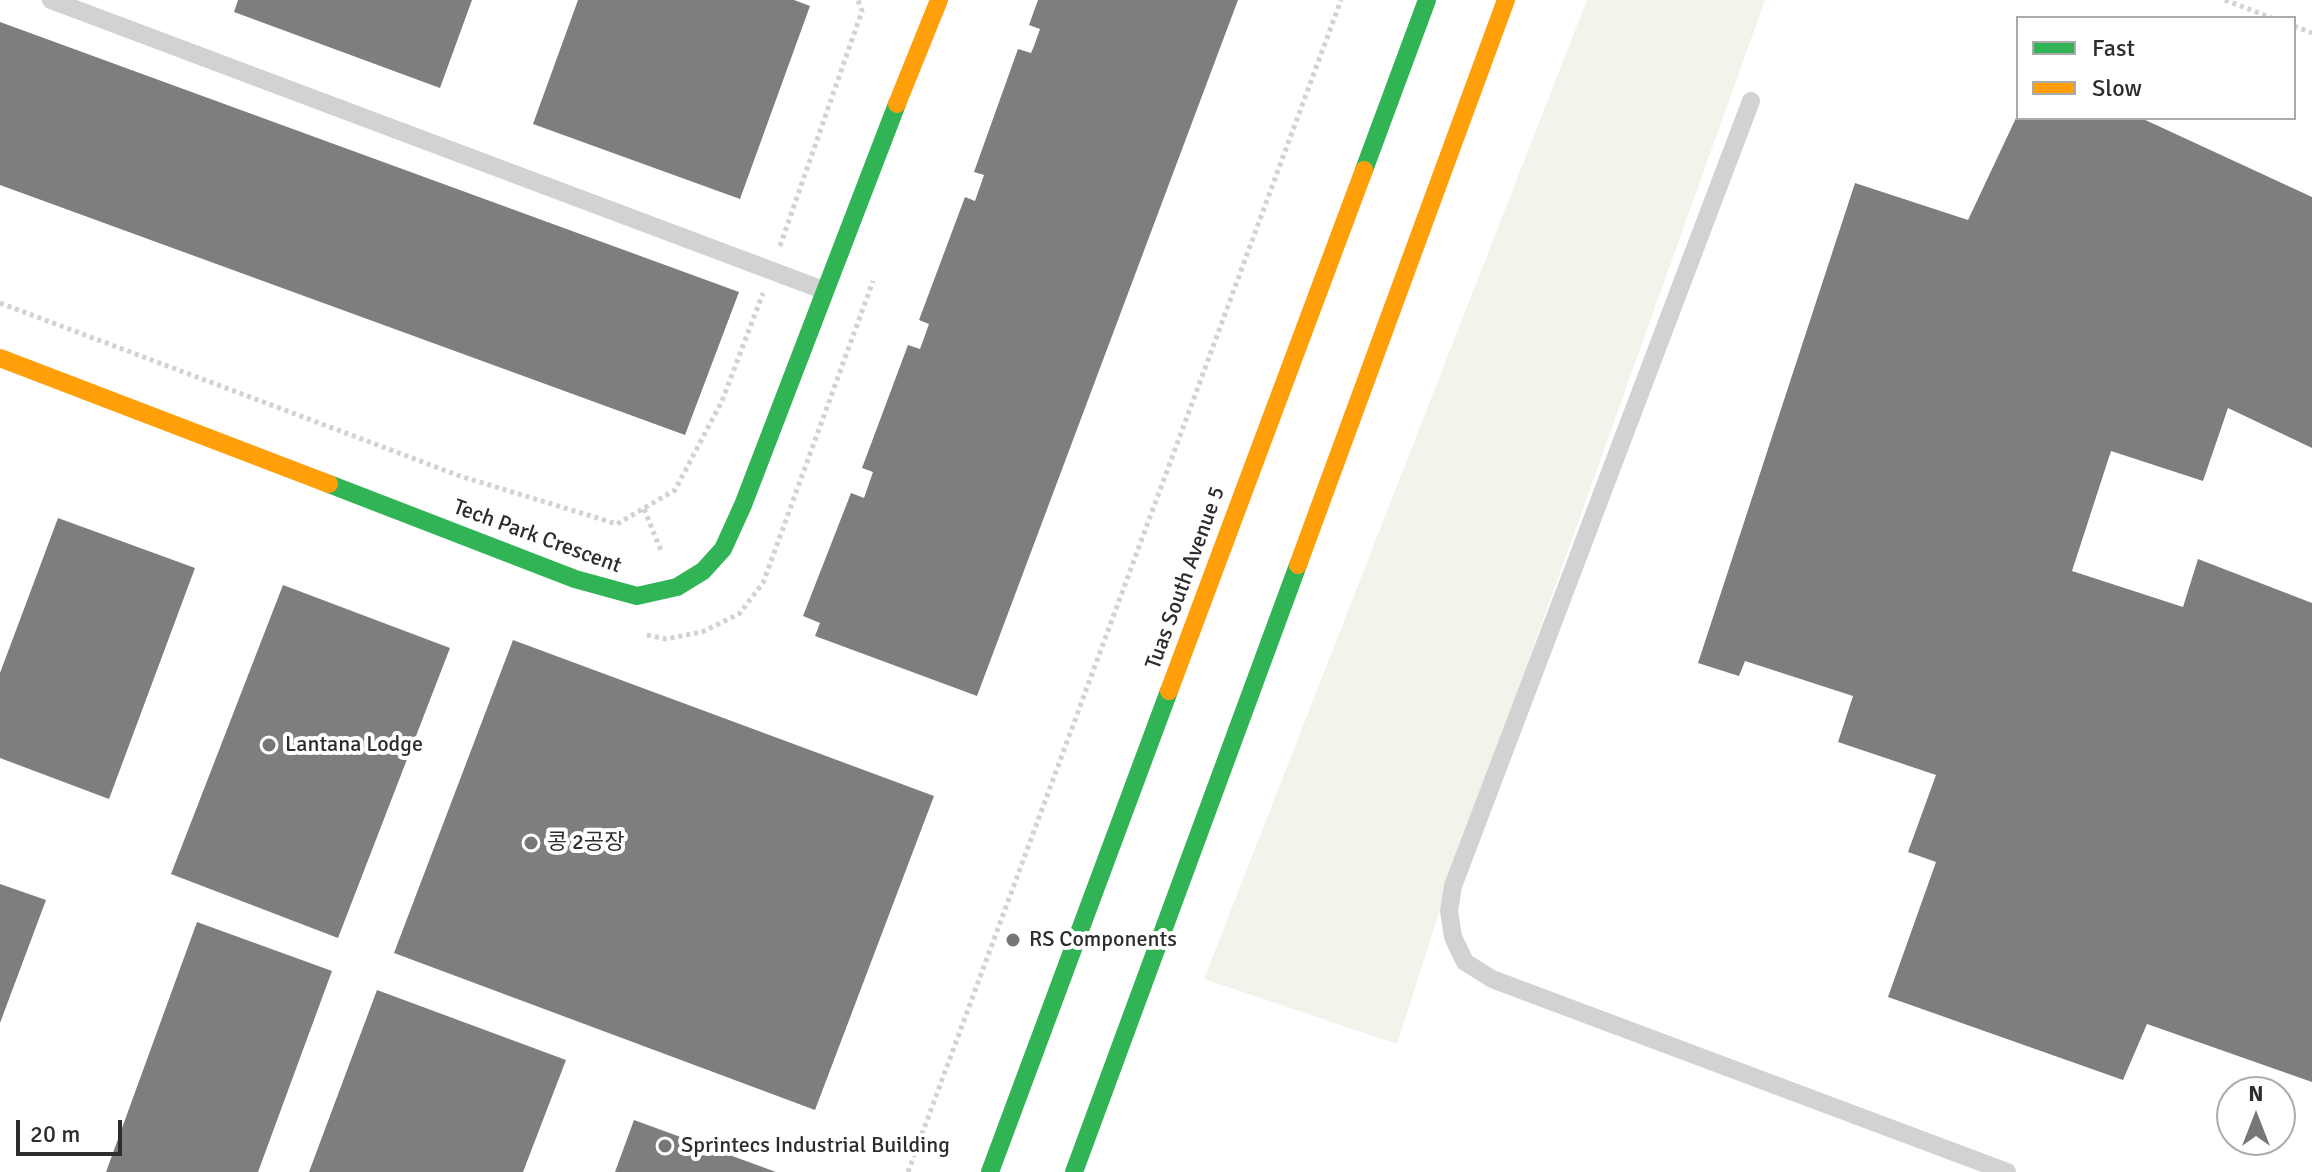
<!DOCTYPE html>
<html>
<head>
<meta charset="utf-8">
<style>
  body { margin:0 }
  #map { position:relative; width:2312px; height:1172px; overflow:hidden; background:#fff; font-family:Signika,sans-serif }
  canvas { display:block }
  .legend { position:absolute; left:2016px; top:16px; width:280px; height:104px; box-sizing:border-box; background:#fff; border:2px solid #ababab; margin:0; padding:10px 14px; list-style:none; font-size:24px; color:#2d2d2d }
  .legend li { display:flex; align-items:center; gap:16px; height:40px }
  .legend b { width:40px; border:2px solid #ababab }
  .north { position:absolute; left:2216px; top:1076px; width:80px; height:80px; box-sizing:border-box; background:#fff; border:2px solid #ababab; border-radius:50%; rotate:0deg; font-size:22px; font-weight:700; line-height:32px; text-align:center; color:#2d2d2d }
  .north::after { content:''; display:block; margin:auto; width:28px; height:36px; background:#767676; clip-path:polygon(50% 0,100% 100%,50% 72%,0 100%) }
  .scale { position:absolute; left:16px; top:1120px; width:106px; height:36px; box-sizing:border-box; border:4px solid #2d2d2d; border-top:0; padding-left:10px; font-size:24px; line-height:28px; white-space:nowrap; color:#2d2d2d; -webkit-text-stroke:6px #fff; paint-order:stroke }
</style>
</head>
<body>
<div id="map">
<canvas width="2312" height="1172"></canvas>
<ul class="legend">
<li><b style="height:10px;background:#30b455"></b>Fast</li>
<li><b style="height:10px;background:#ff9f0a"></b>Slow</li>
</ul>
<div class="north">N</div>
<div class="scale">20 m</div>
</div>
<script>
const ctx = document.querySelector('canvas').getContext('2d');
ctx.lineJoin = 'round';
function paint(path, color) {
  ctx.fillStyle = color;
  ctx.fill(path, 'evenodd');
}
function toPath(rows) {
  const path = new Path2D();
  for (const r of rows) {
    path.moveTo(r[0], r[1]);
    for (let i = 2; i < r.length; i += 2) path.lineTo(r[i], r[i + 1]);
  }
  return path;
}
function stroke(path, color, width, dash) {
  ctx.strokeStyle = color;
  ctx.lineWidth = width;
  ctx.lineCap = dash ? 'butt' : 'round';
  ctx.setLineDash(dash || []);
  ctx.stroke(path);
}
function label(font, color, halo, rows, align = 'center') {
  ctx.font = font + ' Signika,"Noto Sans KR",sans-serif';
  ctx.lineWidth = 8;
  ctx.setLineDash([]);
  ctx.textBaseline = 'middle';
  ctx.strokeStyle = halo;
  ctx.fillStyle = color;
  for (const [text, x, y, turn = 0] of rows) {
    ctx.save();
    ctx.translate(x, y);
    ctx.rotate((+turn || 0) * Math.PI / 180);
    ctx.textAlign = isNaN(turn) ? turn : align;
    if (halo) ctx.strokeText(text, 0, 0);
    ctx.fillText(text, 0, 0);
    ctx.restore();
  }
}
const green = toPath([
  [1587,0,1765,0,1445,894,1397,1044,1204,979]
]);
const building = toPath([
  [238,0,472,0,440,88,234,12],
  [578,0,794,0,810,6,740,199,533,124],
  [1038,0,1238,0,977,696,815,636,820,623,803,616,851,493,864,498,873,472,862,468,908,345,920,349,929,324,919,320,965,197,975,201,984,175,974,172,1018,49,1031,53,1034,46,1040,29,1029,25],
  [0,22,739,292,685,435,0,185],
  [2016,118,2141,118,2312,197,2312,448,2228,408,2203,481,2111,451,2072,571,2183,607,2198,559,2312,603,2312,1082,2147,1024,2123,1080,1888,997,1936,862,1908,852,1936,775,1838,742,1853,696,1745,661,1739,676,1698,663,1855,183,1968,220],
  [58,518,195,568,109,799,0,758,0,673],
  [283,585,450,648,338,938,171,874],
  [513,640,934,796,815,1110,394,953],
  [0,884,46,900,0,1023],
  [197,922,332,971,258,1172,106,1172],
  [377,990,566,1060,523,1172,309,1172],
  [634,1120,776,1172,615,1172]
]);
const path = toPath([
  [2225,0,2272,18],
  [2294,26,2312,33],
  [780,246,862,11,858,0],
  [0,303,460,476,617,524,675,490,722,401,763,293],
  [644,509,662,553],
  [647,635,666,639,702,632,739,614,763,583,873,281],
  [908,1172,1341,0]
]);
const lane = toPath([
  [51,0,823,290],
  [1751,101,1453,886,1449,911,1453,937,1465,962,1492,979,2007,1172]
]);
const fast = toPath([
  [1364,170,1427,0],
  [329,484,575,579,637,596,677,587,703,571,723,549,743,505,897,104],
  [990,1172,1169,691],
  [1074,1172,1298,565]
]);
const slow = toPath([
  [897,104,939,0],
  [0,358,329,484],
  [1298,565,1506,0],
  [1169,691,1364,170]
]);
const markers = [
  [269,745,8,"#767676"],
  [531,843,8,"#767676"],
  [1013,940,8,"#767676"],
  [665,1146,8,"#767676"]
];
const streetNames = [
  ["Tech Park Crescent",537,537,20],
  ["Tuas South Avenue 5",1186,578,-70]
];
const poiNames = [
  ["Lantana Lodge",285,745],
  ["콩 2공장",547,843],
  ["RS Components",1029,940],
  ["Sprintecs Industrial Building",681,1146]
];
paint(green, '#f1f4eb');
paint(building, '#7e7e7e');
stroke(path, '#d2d2d2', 5, [4, 4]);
stroke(lane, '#d2d2d2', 18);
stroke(fast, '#30b455', 18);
stroke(slow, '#ff9f0a', 18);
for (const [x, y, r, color] of markers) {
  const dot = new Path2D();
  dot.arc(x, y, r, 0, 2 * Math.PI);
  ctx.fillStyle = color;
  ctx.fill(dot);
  stroke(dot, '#fff', 3);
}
label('22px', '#2d2d2d', '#fff', streetNames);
label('22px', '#2d2d2d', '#fff', poiNames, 'left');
</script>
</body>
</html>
